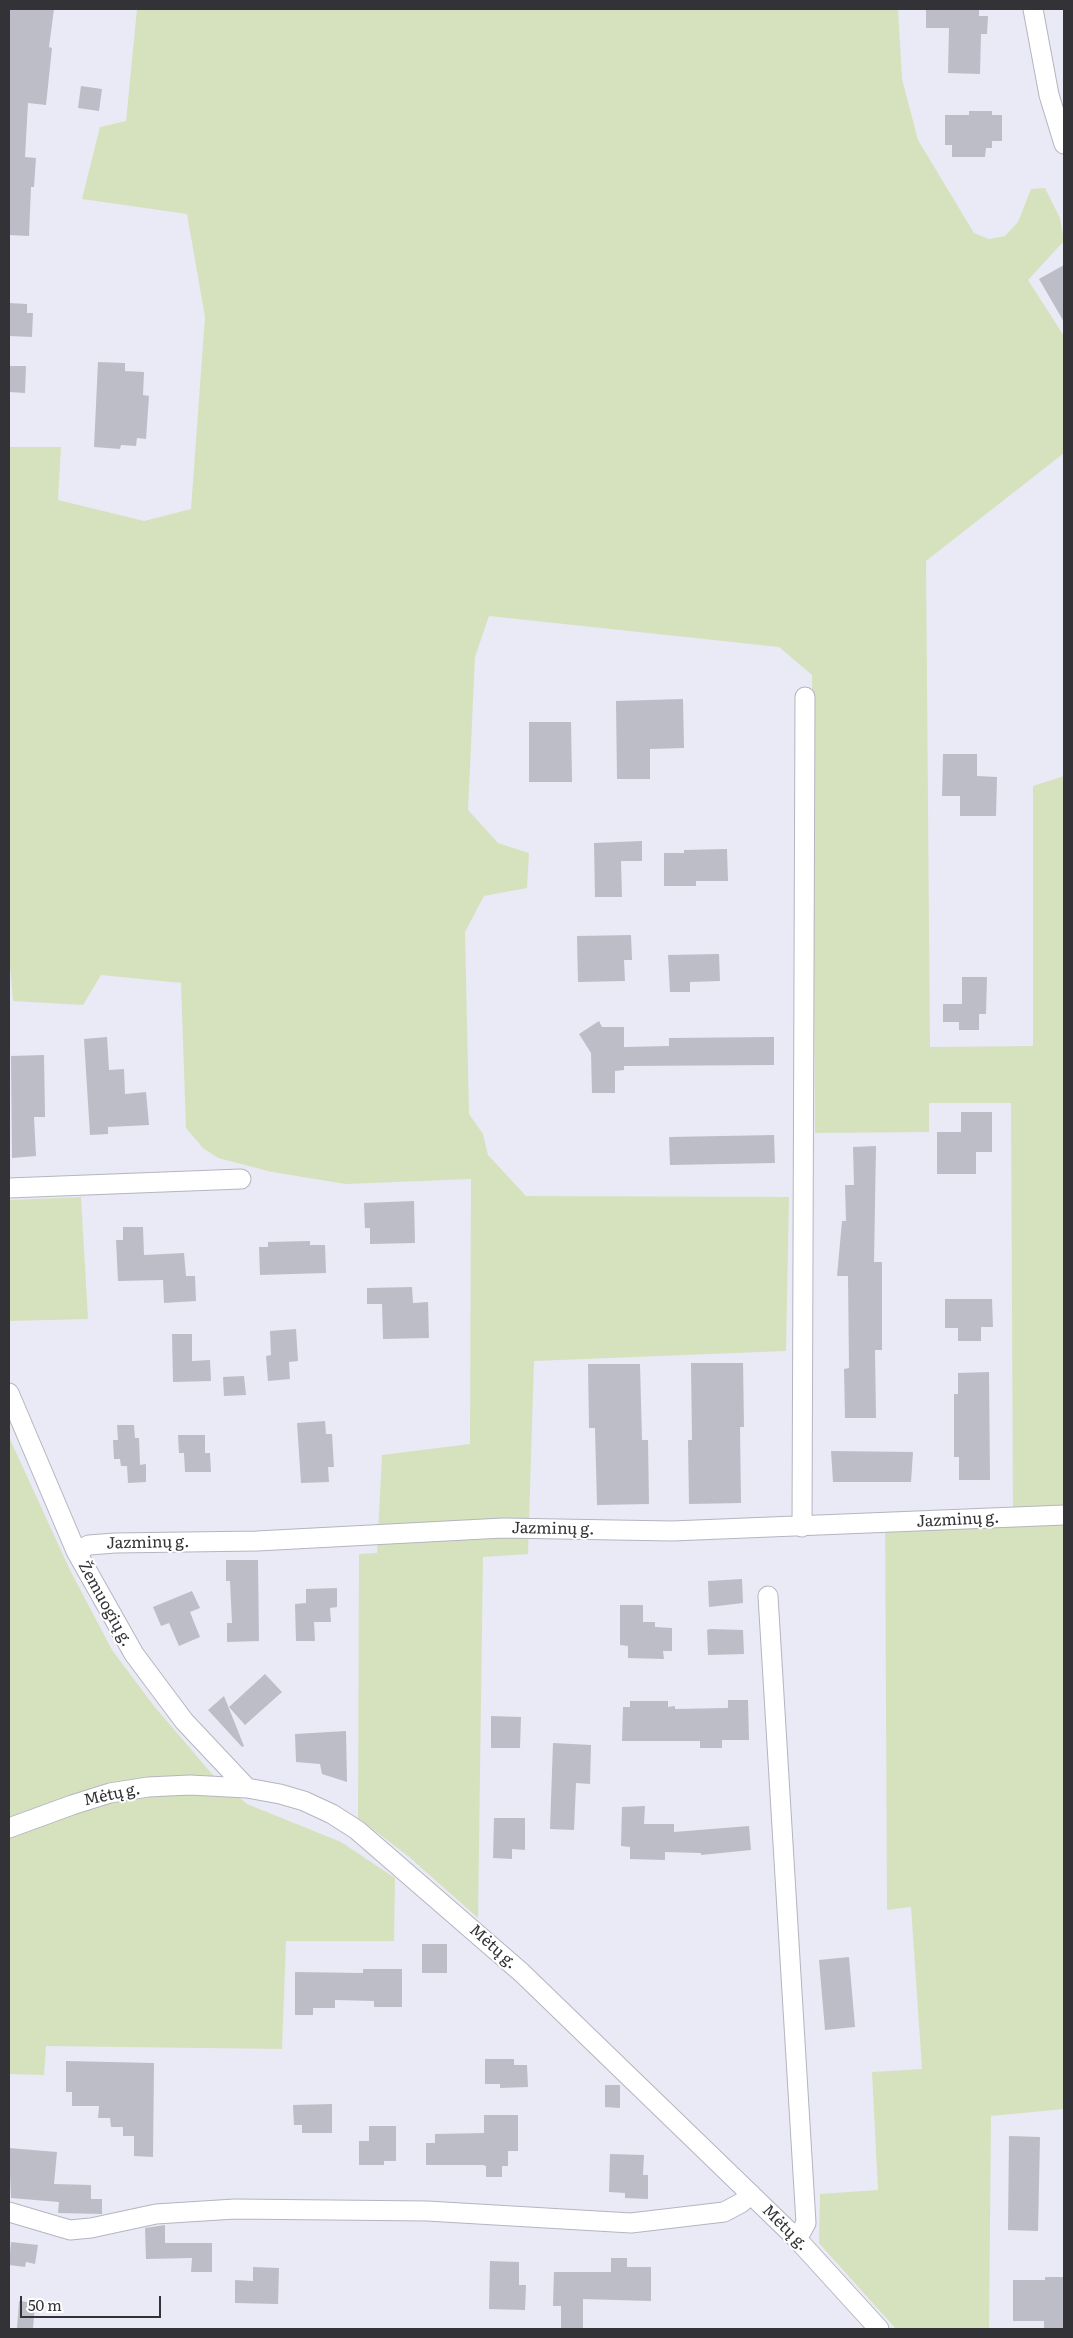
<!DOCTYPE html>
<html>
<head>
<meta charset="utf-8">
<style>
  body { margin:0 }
  #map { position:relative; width:1073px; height:2338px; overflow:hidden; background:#e9eaf5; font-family:Literata,serif }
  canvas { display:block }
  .frame { position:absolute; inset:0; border:10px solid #333337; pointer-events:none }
  .scale { position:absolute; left:20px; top:2296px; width:141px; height:22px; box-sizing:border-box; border:2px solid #333337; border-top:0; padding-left:6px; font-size:15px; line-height:18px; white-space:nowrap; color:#333337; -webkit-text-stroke:4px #fff; paint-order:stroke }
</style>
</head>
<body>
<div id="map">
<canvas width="1073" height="2338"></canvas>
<div class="frame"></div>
<div class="scale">50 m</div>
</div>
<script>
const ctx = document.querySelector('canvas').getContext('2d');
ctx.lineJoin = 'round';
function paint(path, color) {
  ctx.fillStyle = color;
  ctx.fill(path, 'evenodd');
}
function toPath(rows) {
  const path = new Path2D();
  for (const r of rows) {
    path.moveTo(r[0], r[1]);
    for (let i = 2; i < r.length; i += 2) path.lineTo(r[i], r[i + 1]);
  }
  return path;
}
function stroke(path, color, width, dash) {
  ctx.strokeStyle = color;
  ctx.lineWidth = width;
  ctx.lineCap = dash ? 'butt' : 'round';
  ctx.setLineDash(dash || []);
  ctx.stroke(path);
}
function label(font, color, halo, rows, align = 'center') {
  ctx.font = font + ' Literata,serif';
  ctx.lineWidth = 4;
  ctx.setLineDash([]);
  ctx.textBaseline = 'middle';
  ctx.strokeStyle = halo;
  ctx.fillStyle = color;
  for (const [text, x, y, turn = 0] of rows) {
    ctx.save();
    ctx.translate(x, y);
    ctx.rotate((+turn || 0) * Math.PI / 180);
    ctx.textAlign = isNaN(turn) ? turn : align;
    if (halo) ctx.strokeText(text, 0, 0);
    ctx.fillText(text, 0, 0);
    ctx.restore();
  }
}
const green = toPath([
  [137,9,898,9,902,79,918,140,974,233,989,239,1005,236,1018,222,1031,189,1045,188,1060,218,1064,241,1028,280,1064,336,1064,453,926,561,930,1047,1033,1046,1033,786,1064,776,1064,2109,991,2116,989,2329,896,2329,819,2243,820,2194,878,2190,872,2072,922,2069,911,1907,887,1910,885,1512,1013,1508,1011,1103,929,1103,929,1132,815,1133,812,675,779,647,489,616,475,657,468,810,498,843,529,853,527,888,484,896,465,932,469,1114,483,1134,488,1155,526,1196,789,1197,786,1351,534,1361,528,1554,483,1557,478,1918,408,1856,358,1818,359,1554,377,1553,382,1455,470,1444,471,1179,346,1184,272,1172,218,1158,203,1148,186,1128,181,983,101,975,83,1005,13,1001,9,954,9,447,61,447,58,500,144,521,191,509,205,317,187,214,82,199,100,127,126,121],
  [81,1197,88,1319,9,1321,9,1200],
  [9,1437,70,1570,112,1650,154,1706,212,1774,247,1804,341,1842,395,1878,394,1941,286,1941,282,2049,46,2046,44,2075,9,2074]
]);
const building = toPath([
  [9,9,54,9,49,47,52,48,46,105,28,103,25,157,36,158,34,187,31,187,29,236,9,235],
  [926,9,979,9,979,16,988,16,987,34,981,34,980,74,948,73,949,28,926,28],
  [81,86,102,89,99,111,78,108],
  [969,111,992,111,992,115,1002,115,1002,141,992,141,992,148,986,148,985,157,952,157,952,145,945,145,945,115,969,115],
  [1064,265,1064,322,1039,279],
  [9,303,27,304,27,313,33,313,32,337,9,336],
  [98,362,125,363,125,371,144,372,143,395,149,396,146,439,137,438,136,446,121,445,120,449,94,447],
  [9,366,26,366,25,393,9,392],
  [683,699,684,748,650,749,650,779,617,779,616,701],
  [529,722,571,722,572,782,529,782],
  [943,754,977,754,977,776,997,777,996,816,960,816,960,796,942,796],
  [642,841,642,861,621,861,622,897,595,897,594,843],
  [727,849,728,881,696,881,696,886,664,886,664,853,684,853,684,850],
  [631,935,632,960,624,960,625,981,578,982,577,936],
  [719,954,720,981,690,982,690,992,670,992,668,955],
  [962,977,987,977,986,1014,979,1014,979,1030,959,1030,959,1022,943,1022,943,1004,962,1004],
  [599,1021,602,1027,624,1027,624,1047,669,1046,669,1038,774,1037,774,1065,624,1066,624,1070,615,1071,615,1093,592,1093,591,1053,579,1034],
  [107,1037,109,1070,124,1069,125,1094,146,1092,149,1125,108,1127,108,1134,90,1135,84,1039],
  [44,1055,45,1117,34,1117,36,1156,12,1158,11,1056],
  [961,1112,992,1112,992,1152,976,1152,976,1174,937,1174,937,1132,961,1132],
  [774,1135,775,1163,670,1165,669,1137],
  [876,1146,874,1262,882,1262,882,1350,875,1350,876,1418,845,1418,844,1369,849,1368,848,1276,837,1276,842,1221,846,1221,845,1185,854,1185,853,1147],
  [414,1201,415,1243,370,1244,370,1228,365,1228,364,1203],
  [123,1227,143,1227,144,1255,184,1253,186,1276,195,1276,196,1301,164,1303,163,1280,118,1281,116,1240,123,1240],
  [310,1241,310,1245,325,1245,326,1273,260,1275,259,1247,268,1247,268,1242],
  [412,1287,413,1303,428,1302,429,1338,383,1339,382,1304,367,1304,367,1288],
  [945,1299,992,1299,993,1327,981,1327,981,1341,958,1341,958,1328,945,1328],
  [296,1329,298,1361,289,1362,290,1379,268,1381,266,1356,271,1355,270,1331],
  [172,1334,192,1334,192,1361,210,1360,211,1381,173,1382],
  [691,1363,743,1363,744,1427,740,1427,741,1503,689,1504,688,1440,692,1440],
  [588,1364,640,1364,642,1440,648,1440,649,1504,597,1505,595,1428,589,1428],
  [989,1372,990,1480,959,1480,959,1457,954,1457,954,1394,958,1394,958,1373],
  [244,1376,246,1395,224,1396,223,1377],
  [325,1421,326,1434,332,1434,334,1467,328,1467,329,1482,301,1483,297,1423],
  [117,1425,134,1425,135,1438,139,1438,140,1465,146,1464,146,1482,128,1483,127,1466,121,1466,120,1459,114,1459,113,1440,118,1440],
  [178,1435,205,1435,205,1453,210,1453,211,1472,185,1472,184,1453,179,1453],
  [831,1451,913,1452,911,1482,833,1482],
  [226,1560,258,1560,259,1641,227,1642,227,1623,232,1623,230,1581,226,1581],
  [742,1579,743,1603,709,1607,708,1581],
  [337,1588,337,1607,330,1608,331,1622,314,1622,315,1641,296,1641,295,1604,306,1603,306,1589],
  [192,1591,200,1608,190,1612,200,1637,179,1646,169,1623,161,1626,153,1607],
  [620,1605,643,1605,643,1622,655,1622,655,1627,672,1628,672,1651,663,1651,664,1659,628,1658,628,1646,620,1645],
  [710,1629,743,1630,744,1654,708,1655,707,1630],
  [265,1674,282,1692,245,1725,229,1707],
  [224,1696,244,1746,242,1747,208,1710],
  [728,1700,748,1700,749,1740,722,1740,722,1748,700,1748,700,1741,622,1741,623,1707,630,1707,630,1701,668,1701,668,1707,675,1706,675,1709,728,1708],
  [491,1716,521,1717,520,1748,491,1748],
  [346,1731,347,1782,322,1774,320,1764,296,1762,295,1734],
  [553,1743,591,1745,590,1784,576,1783,574,1830,550,1829],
  [645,1806,644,1824,674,1824,674,1832,749,1826,751,1850,701,1855,701,1853,665,1852,665,1860,630,1859,630,1847,621,1846,622,1807],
  [494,1818,525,1818,525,1850,512,1849,512,1859,493,1858],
  [422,1944,447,1944,447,1973,422,1973],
  [849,1957,855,2027,825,2030,819,1960],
  [363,1969,402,1969,402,2007,374,2007,374,2001,335,2000,335,2008,313,2008,313,2015,295,2015,295,1972,363,1973],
  [485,2059,514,2059,514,2065,527,2065,528,2087,500,2088,500,2084,485,2084],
  [66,2061,154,2063,153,2157,134,2156,134,2136,123,2136,123,2127,111,2127,110,2118,98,2118,99,2106,72,2106,72,2092,66,2092],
  [605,2085,620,2085,620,2108,605,2107],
  [332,2104,332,2133,302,2133,302,2125,294,2125,293,2105],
  [484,2115,518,2115,518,2151,508,2151,508,2166,502,2166,502,2177,486,2177,486,2166,483,2165,426,2165,426,2143,435,2143,435,2134,484,2133],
  [369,2126,396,2126,396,2161,384,2161,384,2165,359,2165,359,2141,369,2141],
  [1009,2136,1040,2137,1038,2231,1008,2230],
  [9,2148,57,2152,54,2184,91,2185,91,2199,102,2199,102,2214,58,2213,59,2202,11,2198],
  [610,2154,644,2155,643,2175,648,2175,648,2199,625,2198,625,2193,609,2192],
  [165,2225,165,2243,212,2243,212,2272,191,2272,192,2258,146,2259,145,2228],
  [11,2242,38,2245,35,2264,26,2262,25,2267,9,2265],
  [611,2258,627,2258,627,2267,651,2267,651,2301,583,2299,583,2329,561,2329,561,2306,553,2306,554,2272,611,2272],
  [490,2261,519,2262,519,2285,526,2285,525,2310,489,2309],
  [253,2267,279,2268,278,2304,235,2303,235,2280,253,2281],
  [1045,2277,1064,2277,1064,2329,1044,2329,1044,2321,1013,2321,1013,2280,1045,2280],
  [19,2301,35,2303,33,2329,17,2328]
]);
const street = toPath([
  [1033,9,1049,95,1064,144],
  [9,1188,241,1179],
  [9,1393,76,1551,134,1654,184,1721,247,1788],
  [802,1527,805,697],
  [76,1551,89,1545,115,1543,257,1541,503,1528,672,1531,1064,1515],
  [768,1596,806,2223,797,2239],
  [9,1828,72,1805,110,1793,148,1787,190,1785,247,1788,280,1794,304,1801,332,1814,357,1830,522,1973,797,2239,879,2329],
  [9,2212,70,2230,91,2228,156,2214,235,2209,427,2211,631,2223,724,2212,741,2203,751,2194]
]);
const streetNames = [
  ["Jazminų g.",958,1520,-3],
  ["Jazminų g.",553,1529,1],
  ["Jazminų g.",148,1543,-1],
  ["Žemuogių g.",105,1604,61],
  ["Mėtų g.",112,1795,-12],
  ["Mėtų g.",493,1947,42],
  ["Mėtų g.",785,2228,45]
];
paint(green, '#d6e2be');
paint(building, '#bcbdc7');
stroke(street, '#b4b5bf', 21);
stroke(street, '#fff', 19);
label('16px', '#333337', '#fff', streetNames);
</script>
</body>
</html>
